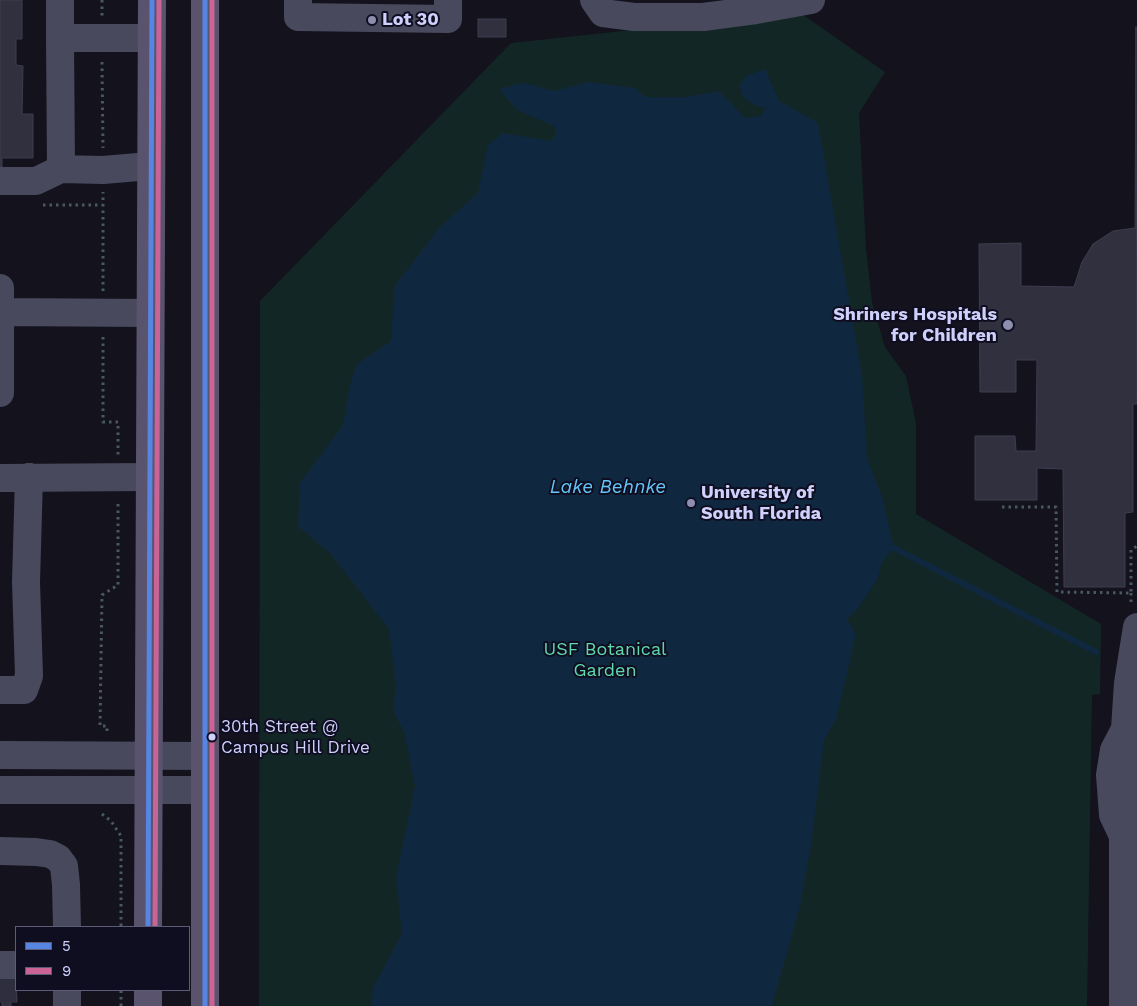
<!DOCTYPE html>
<html>
<head>
<meta charset="utf-8">
<style>
  body { margin:0 }
  #map { position:relative; width:1137px; height:1006px; overflow:hidden; background:#13121d; font-family:"Work Sans",sans-serif }
  canvas { display:block }
  .legend { position:absolute; left:15px; top:926px; width:175px; height:65px; box-sizing:border-box; background:#0f0e21; border:1px solid #5c5c79; margin:0; padding:6px 9px; list-style:none; font-size:15px; color:#d0d0fd }
  .legend li { display:flex; align-items:center; gap:10px; height:25px }
  .legend b { width:25px; border:1px solid #5c5c79 }
</style>
</head>
<body>
<div id="map">
<canvas width="1137" height="1006"></canvas>
<ul class="legend">
<li><b style="height:6px;background:#5785e2"></b>5</li>
<li><b style="height:6px;background:#ca6497"></b>9</li>
</ul>
</div>
<script>
const ctx = document.querySelector('canvas').getContext('2d');
ctx.lineJoin = 'round';
function paint(path, color) {
  ctx.fillStyle = color;
  ctx.fill(path, 'evenodd');
}
function toPath(rows) {
  const path = new Path2D();
  for (const r of rows) {
    path.moveTo(r[0], r[1]);
    for (let i = 2; i < r.length; i += 2) path.lineTo(r[i], r[i + 1]);
  }
  return path;
}
function stroke(path, color, width, dash) {
  ctx.strokeStyle = color;
  ctx.lineWidth = width;
  ctx.lineCap = dash ? 'butt' : 'round';
  ctx.setLineDash(dash || []);
  ctx.stroke(path);
}
function label(font, color, halo, rows, align = 'center') {
  ctx.font = font + ' "Work Sans",sans-serif';
  ctx.lineWidth = 4;
  ctx.setLineDash([]);
  ctx.textBaseline = 'middle';
  ctx.strokeStyle = halo;
  ctx.fillStyle = color;
  for (const [text, x, y, turn = 0] of rows) {
    ctx.save();
    ctx.translate(x, y);
    ctx.rotate((+turn || 0) * Math.PI / 180);
    ctx.textAlign = isNaN(turn) ? turn : align;
    if (halo) ctx.strokeText(text, 0, 0);
    ctx.fillText(text, 0, 0);
    ctx.restore();
  }
}
const green = toPath([
  [799,12,885,72,859,113,866,249,872,303,885,347,906,376,916,423,916,514,1101,624,1100,694,1092,695,1087,1006,259,1006,260,301,511,43]
]);
const water = toPath([
  [765,69,779,101,818,123,862,375,867,458,883,500,894,548,882,562,877,580,859,607,847,619,856,634,836,720,824,740,811,845,800,906,772,1006,371,1006,373,988,402,933,396,877,415,786,404,731,396,717,393,705,396,687,389,629,330,553,298,526,300,483,343,425,349,389,356,365,391,341,394,287,440,227,478,193,488,145,503,133,550,141,556,135,554,126,517,110,499,89,523,83,555,91,588,82,635,88,645,97,687,97,719,91,745,118,760,116,766,108,756,106,743,97,739,86,746,76]
]);
const stream = toPath([
  [894,548,1096,652]
]);
const building = toPath([
  [0,0,22,0,22,39,16,39,16,65,23,66,22,114,33,114,33,158,2,158,2,167,0,167,0,0],
  [478,19,506,19,506,37,478,37,478,19],
  [1136,27,1137,404,1133,404,1133,512,1125,513,1125,587,1064,587,1063,469,1037,468,1037,500,975,500,975,436,1015,436,1016,451,1036,451,1037,360,1016,360,1016,392,980,392,979,244,1021,243,1021,286,1074,287,1082,262,1093,244,1113,231,1135,228,1136,27],
  [0,980,16,980,17,1002,11,1002,11,1006,2,1006,2,1002,0,1002,0,980]
]);
const minorTunnel = toPath([
  [0,988,16,988]
]);
const path = toPath([
  [102,0,102,16],
  [102,62,103,148],
  [43,205,103,205],
  [103,291,103,192],
  [103,337,103,422,118,422,118,455],
  [1002,507,1056,507,1057,592,1131,593,1131,550,1137,546],
  [1131,593,1131,605],
  [107,731,107,726,100,726,102,595,118,585,118,501],
  [102,814,111,821,121,836,121,927],
  [121,1006,121,990]
]);
const minor = toPath([
  [60,0,60,38,151,38],
  [298,0,298,17,448,19,448,0],
  [594,0,603,13,634,17,703,17,756,10,811,0],
  [60,38,61,169],
  [0,181,36,181,61,169,103,170,150,166],
  [0,288,0,393],
  [0,312,150,313],
  [0,478,149,477],
  [1137,627,1128,683,1125,729,1136,760,1137,784],
  [0,690,24,690,29,676,26,582,29,477],
  [0,755,205,756],
  [0,790,205,790],
  [1123,836,1113,815,1110,775,1114,750,1125,729],
  [0,851,36,852,50,854,58,858,64,866,66,885,67,927],
  [0,965,16,965],
  [67,990,67,1006],
  [1123,1006,1123,836,1133,815,1137,790]
]);
const major = toPath([
  [148,927,152,0],
  [148,1006,148,990],
  [205,1006,205,0]
]);
const bus1 = toPath([
  [205,0,205,1006],
  [148,927,152,0]
]);
const bus2 = toPath([
  [212,0,212,1006],
  [155,927,159,0]
]);
const markers = [
  [372,20,5,"#8e8eaf"],
  [1008,325,6,"#8e8eaf"],
  [691,503,5,"#8e8eaf"],
  [212,737,4.5,"#d0d0fd"]
];
const busNames = [
  ["30th Street @",221,727],
  ["Campus Hill Drive",221,748]
];
const poiNames = [
  ["Lot 30",382,20],
  ["Shriners Hospitals",997,315,"right"],
  ["for Children",997,336,"right"],
  ["University of",701,493],
  ["South Florida",701,514]
];
const parkNames = [
  ["USF Botanical",605,650],
  ["Garden",605,671]
];
const waterNames = [
  ["Lake Behnke",608,487]
];
paint(green, '#122725');
paint(water, '#102740');
stroke(stream, '#102740', 6);
paint(building, '#31303f');
stroke(building, '#3e3d50', 1);
stroke(minorTunnel, '#2f2e3f', 28, [28, 14]);
stroke(path, '#495862', 3, [2.5, 4]);
stroke(minor, '#48495d', 28);
stroke(major, '#5a536e', 28);
stroke(bus1, '#5785e2', 5);
stroke(bus2, '#ca6497', 5);
for (const [x, y, r, color] of markers) {
  const dot = new Path2D();
  dot.arc(x, y, r, 0, 2 * Math.PI);
  ctx.fillStyle = color;
  ctx.fill(dot);
  stroke(dot, '#0f0e21', 2);
}
label('17px', '#d0d0fd', '#0f0e21', busNames, 'left');
label('bold 18px', '#d0d0fd', '#0f0e21', poiNames, 'left');
label('18px', '#60d8ad', '#0f0e21', parkNames);
label('italic 19px', '#64c4f7', '#0f0e21', waterNames);
</script>
</body>
</html>
